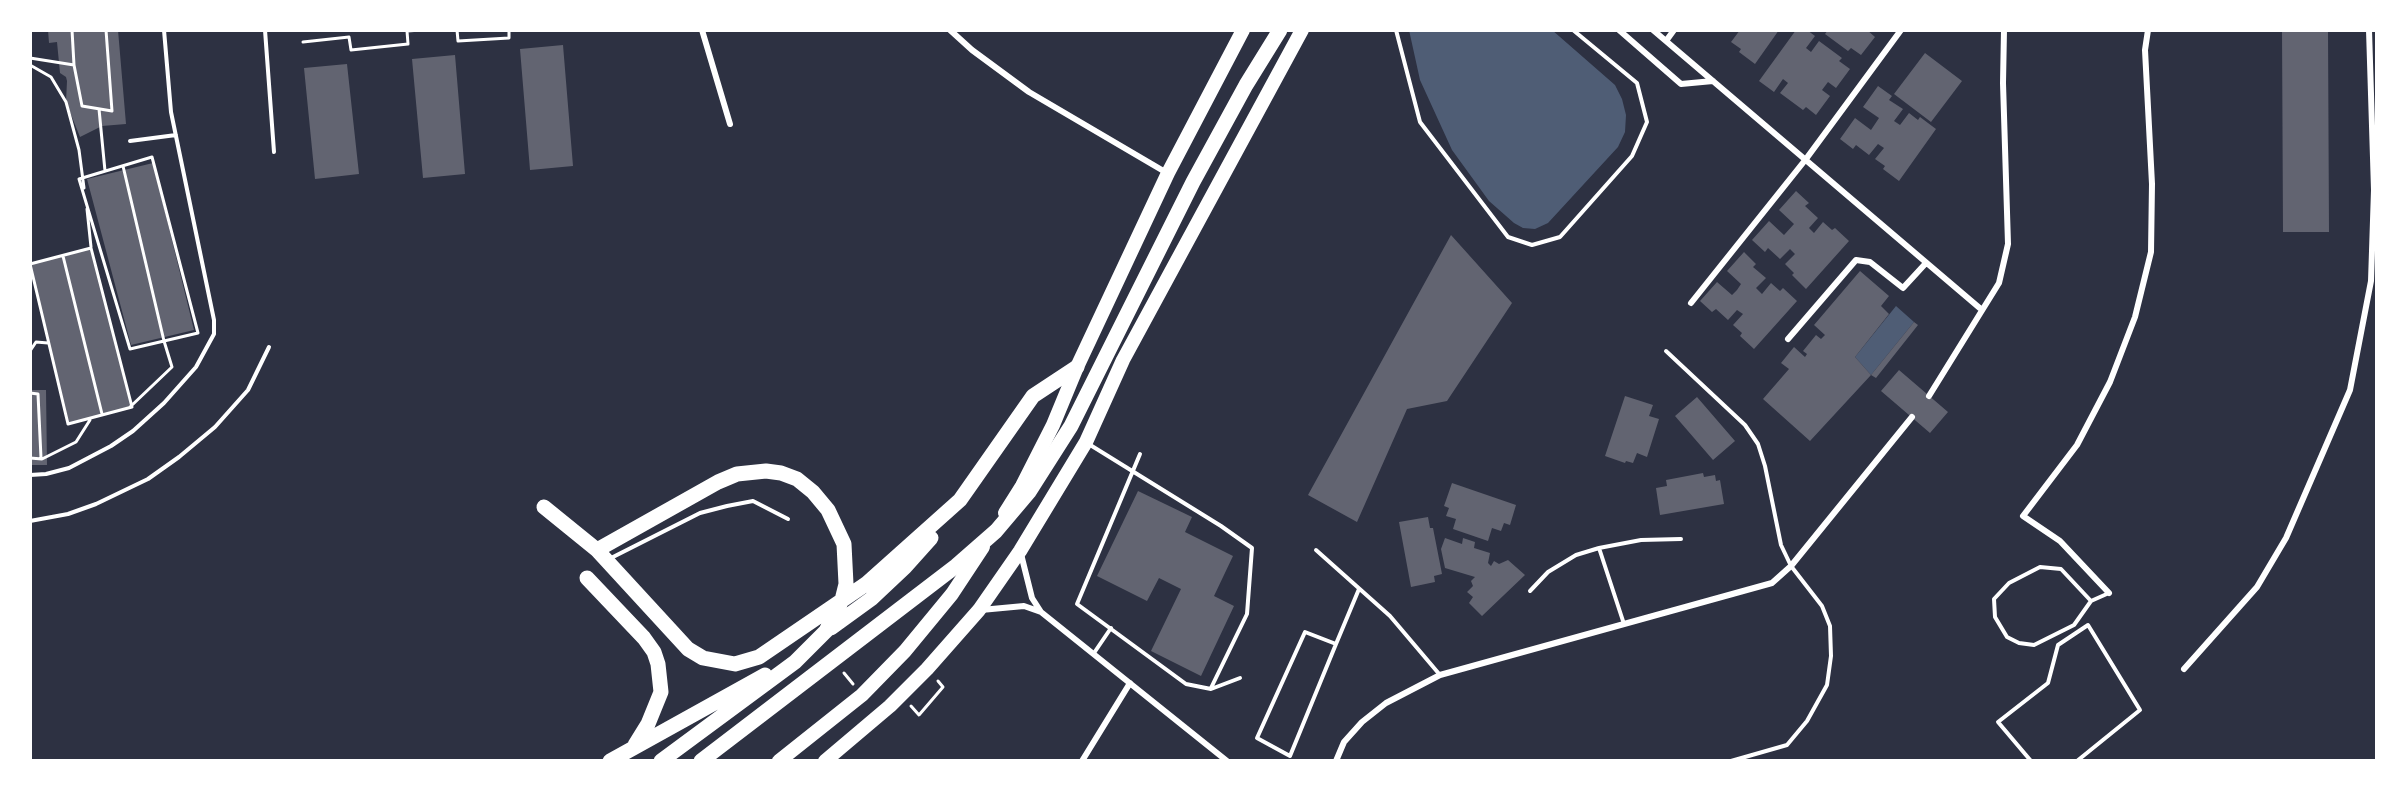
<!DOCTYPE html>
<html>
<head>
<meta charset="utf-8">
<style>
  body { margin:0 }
  #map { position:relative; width:2407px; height:791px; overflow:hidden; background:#2d3142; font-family:Barlow,sans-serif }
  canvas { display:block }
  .frame { position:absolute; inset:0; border:32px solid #fff; pointer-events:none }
</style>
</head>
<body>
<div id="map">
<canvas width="2407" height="791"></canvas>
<div class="frame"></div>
</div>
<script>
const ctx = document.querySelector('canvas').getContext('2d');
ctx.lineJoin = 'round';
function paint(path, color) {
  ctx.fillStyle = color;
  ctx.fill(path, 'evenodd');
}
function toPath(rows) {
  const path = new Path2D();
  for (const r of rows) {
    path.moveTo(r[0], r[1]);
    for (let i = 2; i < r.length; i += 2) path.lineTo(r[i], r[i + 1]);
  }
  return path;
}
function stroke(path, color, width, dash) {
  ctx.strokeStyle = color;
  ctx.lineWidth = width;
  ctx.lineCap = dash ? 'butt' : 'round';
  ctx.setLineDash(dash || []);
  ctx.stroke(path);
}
const water = toPath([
  [1409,30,1552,30,1615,85,1622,99,1626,115,1625,132,1618,147,1548,223,1535,229,1523,228,1514,223,1489,201,1452,150,1420,80],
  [1896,306,1914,322,1871,375,1855,357]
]);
const building = toPath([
  [48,30,118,30,126,124,102,126,80,137,66,102,67,81,66,77,60,73,57,42,49,43],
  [1740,30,1779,30,1755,64,1739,52,1741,49,1731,42],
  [1796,30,1807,30,1815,36,1806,48,1811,52,1819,41,1842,58,1839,61,1850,69,1836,88,1828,82,1822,90,1830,96,1816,115,1806,107,1803,110,1780,93,1788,83,1783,79,1774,92,1759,81],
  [1828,30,1867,30,1875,37,1861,55,1851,48,1848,51,1825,34],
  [2282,30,2328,30,2329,232,2283,232],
  [563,45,573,166,530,170,520,49],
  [1925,53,1962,81,1931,122,1894,94],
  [455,55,465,174,423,178,412,59],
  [347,64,359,174,315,179,304,68],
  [1878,86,1892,96,1889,100,1903,109,1894,121,1900,125,1909,113,1918,120,1920,117,1936,129,1899,181,1883,169,1885,166,1875,159,1884,148,1878,144,1869,155,1856,145,1853,149,1840,139,1855,118,1871,130,1879,118,1863,107],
  [153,163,194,330,131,345,87,179],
  [1796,191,1809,203,1805,206,1818,218,1809,228,1814,233,1823,222,1832,230,1835,228,1849,241,1806,289,1792,275,1794,273,1785,264,1795,254,1790,249,1780,259,1768,248,1765,252,1752,240,1769,221,1784,235,1794,224,1779,210],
  [1451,235,1512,303,1447,401,1407,409,1357,522,1308,495],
  [91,248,132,407,68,424,30,264],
  [1744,252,1756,264,1753,267,1766,278,1756,288,1762,294,1771,283,1780,291,1783,288,1797,301,1754,349,1740,336,1742,333,1733,325,1743,314,1737,310,1728,320,1716,309,1712,312,1700,301,1717,282,1732,295,1737,290,1741,284,1727,271],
  [1860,271,1889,296,1881,306,1889,314,1855,357,1871,375,1810,441,1763,399,1789,369,1781,363,1794,347,1805,357,1807,354,1803,351,1816,335,1821,339,1825,335,1814,325],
  [1914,322,1918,325,1876,378,1871,375],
  [1899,370,1948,412,1930,433,1881,391],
  [30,390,46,390,47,465,30,465],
  [1625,396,1653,405,1649,416,1659,419,1647,457,1637,453,1633,463,1626,461,1625,463,1605,456],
  [1697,397,1735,441,1713,460,1675,416],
  [1703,473,1704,477,1715,475,1716,481,1720,480,1724,504,1660,515,1656,488,1667,486,1666,480],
  [1452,483,1516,505,1510,525,1504,523,1501,531,1492,528,1488,541,1453,529,1456,519,1446,516,1449,508,1444,506],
  [1138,491,1192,517,1185,532,1233,556,1214,596,1234,606,1201,676,1151,651,1181,589,1159,578,1147,601,1097,576],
  [1428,517,1430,528,1433,528,1442,574,1434,576,1435,582,1411,587,1399,522],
  [1445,538,1462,544,1463,538,1475,542,1474,548,1490,553,1488,563,1491,566,1494,561,1499,564,1508,560,1525,575,1482,616,1469,603,1473,597,1467,592,1473,586,1471,581,1475,577,1445,568,1441,549]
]);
const path = toPath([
  [72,30,74,65,82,106,112,111,106,30],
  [457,30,458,41,509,38,509,30],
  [303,42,349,37,351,50,408,44,407,31,421,30],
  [30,58,74,65],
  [30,65,51,77,66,102,79,150,84,188],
  [99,109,105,171],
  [152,157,198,333,130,349,79,179,152,157],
  [123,166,164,341,172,367,130,407],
  [87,209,91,247],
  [91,248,132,407,68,424,30,264,91,248],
  [63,256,102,414],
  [30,351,36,342,48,343],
  [30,393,38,394,41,458],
  [30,458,42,459,76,442,90,420],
  [844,673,853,684],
  [911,706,919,715,943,687,938,681]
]);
const service = toPath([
  [265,30,274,152],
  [1396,30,1420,122,1508,237,1532,245,1560,237,1632,156,1647,122,1637,83,1573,30],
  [130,141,176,135],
  [1666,351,1745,425,1758,444,1765,466,1781,545,1791,566,1822,606,1830,626,1831,656,1827,685,1807,721,1787,745,1731,761],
  [1087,443,1221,526,1252,548,1247,614,1211,688],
  [1140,454,1077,604,1186,684,1211,689,1240,678],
  [30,475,46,474,69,468,111,446,133,431,164,403,196,367,214,334,214,320,171,112,164,30],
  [30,521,68,514,96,504,148,479,179,457,215,427,248,390,269,347],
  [1599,548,1624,624],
  [1316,550,1390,616,1440,675],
  [611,558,700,513,727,506,753,501,788,519],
  [1530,591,1548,572,1576,555,1599,548,1641,540,1681,539],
  [2091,601,2061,569,2040,567,2009,583,1994,599,1995,617,2007,637,2019,643,2034,645,2074,625,2091,601,2109,593],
  [1336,644,1305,632,1257,738,1290,756,1336,644,1359,589],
  [1094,653,1111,628],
  [2031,761,1998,722,2048,683,2058,645,2088,625,2140,710,2077,761]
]);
const minor = toPath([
  [702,30,730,124],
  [950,30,972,50,1029,92,1167,173],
  [1619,30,1681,84,1713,81],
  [1653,30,1982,310],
  [1666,41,1674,30],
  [1691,303,1806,159,1901,30],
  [1788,339,1856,260,1870,262,1903,288,1926,263],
  [1929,396,1999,283,2008,244,2003,83,2004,30],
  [1021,554,1032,598,1041,612],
  [2109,593,2060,541,2023,516,2077,445,2110,382,2135,317,2151,252,2152,184,2145,50,2148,30],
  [981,610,1024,606,1041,612,1227,761],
  [2184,669,2257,587,2286,538,2350,390,2371,281,2374,190,2369,30],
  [1082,761,1130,683],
  [1336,761,1344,742,1362,722,1386,703,1440,675,1772,583,1791,566,1912,417]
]);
const trunk = toPath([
  [1005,513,1022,486,1053,425,1077,367,1168,173,1243,30],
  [779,761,862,695,905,651,952,594,983,547],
  [825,761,890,706,927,669,979,610,1020,551,1086,442,1123,360,1302,30]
]);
const motorway = toPath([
  [544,507,597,550,688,649,703,658,735,664,759,657,866,584,960,500,1033,396,1077,367],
  [597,550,718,482,737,474,766,471,781,473,797,479,813,492,828,510,844,544,846,584,842,600,826,631,795,662,661,761],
  [587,578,644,638,654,652,658,664,661,692,648,724,635,745],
  [831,628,871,599,905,567,931,538],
  [610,761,765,675],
  [701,761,956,566,996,531,1029,492,1071,426,1193,182,1246,85,1280,30]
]);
paint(water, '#4f5d75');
paint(building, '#626471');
stroke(path, '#fff', 3);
stroke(service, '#fff', 4);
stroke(minor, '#fff', 6);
stroke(trunk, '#fff', 14);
stroke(motorway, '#fff', 15);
</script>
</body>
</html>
